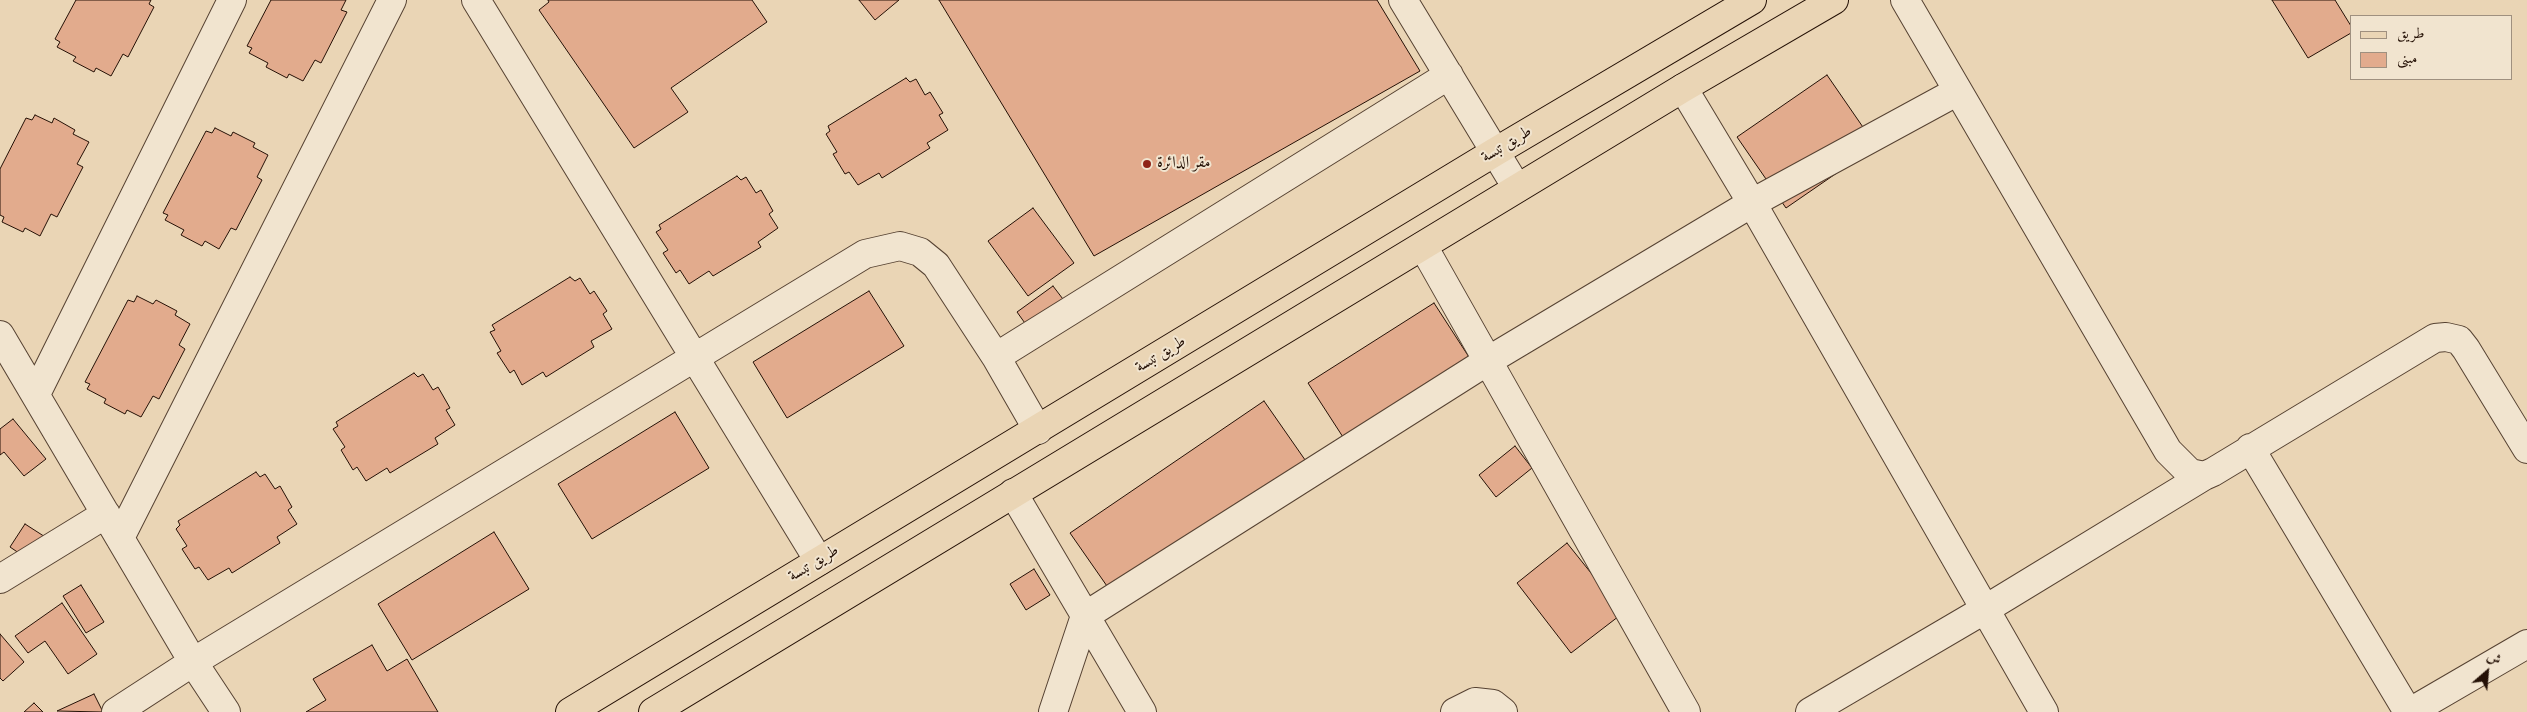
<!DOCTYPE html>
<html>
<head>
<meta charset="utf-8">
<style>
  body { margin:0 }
  #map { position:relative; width:2527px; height:712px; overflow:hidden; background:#ead5b5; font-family:"IM FELL Double Pica",Amiri,serif }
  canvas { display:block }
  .legend { position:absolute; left:2350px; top:15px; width:162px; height:65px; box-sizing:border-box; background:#f1e4cf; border:1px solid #9f907f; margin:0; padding:6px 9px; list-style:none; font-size:15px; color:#251106 }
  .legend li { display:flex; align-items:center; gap:10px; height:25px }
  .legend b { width:25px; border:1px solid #9f907f }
  .north { position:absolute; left:2462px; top:647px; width:50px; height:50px; -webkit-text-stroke:4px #f1e4cf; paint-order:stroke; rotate:27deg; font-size:14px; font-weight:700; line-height:20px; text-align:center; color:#251106 }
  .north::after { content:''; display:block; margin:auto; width:18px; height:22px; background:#251106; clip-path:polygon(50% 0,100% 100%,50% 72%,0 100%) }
</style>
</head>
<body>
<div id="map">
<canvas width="2527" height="712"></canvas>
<ul class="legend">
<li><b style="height:6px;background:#ead5b5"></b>طريق</li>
<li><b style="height:14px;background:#e2ab8d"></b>مبنى</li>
</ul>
<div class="north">ش</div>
</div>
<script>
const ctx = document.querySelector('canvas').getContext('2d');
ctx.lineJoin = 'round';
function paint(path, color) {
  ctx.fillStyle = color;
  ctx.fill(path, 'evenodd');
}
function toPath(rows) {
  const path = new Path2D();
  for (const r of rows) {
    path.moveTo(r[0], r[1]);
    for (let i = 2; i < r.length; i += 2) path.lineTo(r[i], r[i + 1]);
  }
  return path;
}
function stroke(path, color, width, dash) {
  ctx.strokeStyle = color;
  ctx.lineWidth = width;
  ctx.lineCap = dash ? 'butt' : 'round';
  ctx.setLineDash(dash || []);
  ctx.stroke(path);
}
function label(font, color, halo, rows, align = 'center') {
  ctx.font = font + ' "IM FELL Double Pica",Amiri,serif';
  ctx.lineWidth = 4;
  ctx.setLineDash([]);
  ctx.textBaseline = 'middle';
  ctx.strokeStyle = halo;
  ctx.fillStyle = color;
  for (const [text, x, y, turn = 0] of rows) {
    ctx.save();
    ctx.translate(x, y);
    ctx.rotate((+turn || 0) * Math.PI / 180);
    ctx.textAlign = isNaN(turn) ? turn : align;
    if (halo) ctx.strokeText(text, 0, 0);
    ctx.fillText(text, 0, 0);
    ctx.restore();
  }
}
const building = toPath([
  [76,0,151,0,149,4,154,7,128,57,123,54,111,76,96,68,94,72,73,61,76,57,57,47,60,42,55,39,76,0],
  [271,0,346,0,341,10,347,12,321,63,315,60,303,81,289,74,287,78,266,67,268,63,249,53,252,48,247,46,271,0],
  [548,0,752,0,767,22,671,88,688,112,634,148,539,10,549,2,548,0],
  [859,0,899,0,875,20,859,0],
  [939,0,1377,0,1420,71,1094,256,939,0],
  [2272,0,2335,0,2351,26,2351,33,2308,58,2272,0],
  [1827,75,1876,146,1786,208,1737,137,1827,75],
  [906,78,910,82,916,79,925,95,930,92,943,113,939,115,948,130,927,143,930,148,882,178,879,173,858,185,849,172,845,174,833,154,837,152,826,134,830,131,828,126,906,78],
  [35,115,52,123,54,118,75,130,73,134,89,142,77,164,83,167,57,217,51,214,40,236,25,228,23,232,2,222,4,217,0,215,0,169,26,118,32,120,35,115],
  [215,128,231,136,233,132,255,143,253,147,268,155,257,177,262,180,236,230,231,228,219,249,205,241,202,246,181,235,184,230,165,220,168,215,163,213,206,131,212,133,215,128],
  [737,176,741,180,746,177,756,193,761,190,773,211,769,214,778,228,758,242,761,247,713,276,709,271,689,284,680,270,676,273,663,253,668,250,656,232,661,229,659,225,737,176],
  [1033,208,1074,263,1028,296,988,241,1033,208],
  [570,277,575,281,580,278,590,294,594,291,607,311,603,314,612,329,591,341,594,347,546,377,543,372,522,385,514,370,510,373,497,353,501,351,490,332,495,330,492,325,570,277],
  [1053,286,1069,307,1032,333,1017,312,1053,286],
  [869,291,904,346,787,418,753,362,869,291],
  [137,296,153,304,156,300,177,311,175,315,190,324,179,345,185,349,159,399,153,396,141,417,127,410,125,414,104,403,106,399,87,389,90,384,85,382,128,300,134,302,137,296],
  [1434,303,1478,371,1352,451,1308,383,1434,303],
  [414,373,418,377,423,374,433,390,438,387,450,408,446,410,455,425,435,438,438,444,390,473,387,468,366,481,357,467,353,470,341,450,345,447,333,429,338,426,336,422,414,373],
  [1264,401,1310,467,1116,599,1070,533,1264,401],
  [675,412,709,468,592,539,558,484,675,412],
  [13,419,46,459,24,476,4,452,0,455,0,429,13,419],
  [1515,446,1532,468,1496,497,1479,475,1515,446],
  [256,472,260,477,265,474,275,489,280,486,292,507,288,510,297,524,277,537,280,543,232,573,229,568,208,580,199,567,195,569,182,549,187,546,176,529,180,525,178,521,256,472],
  [25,524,53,542,38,566,10,547,25,524],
  [494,532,529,589,412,660,378,604,494,532],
  [1567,543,1623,613,1571,653,1517,583,1567,543],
  [1034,569,1050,595,1026,610,1010,584,1034,569],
  [81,585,104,622,86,633,63,596,81,585],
  [62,603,97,654,68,674,45,641,28,653,15,636,62,603],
  [0,634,24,662,3,681,0,678,0,634],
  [372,645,387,671,407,659,438,712,306,712,326,700,313,679,372,645],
  [94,694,103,712,57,711,94,694],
  [34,703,43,712,24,712,34,703]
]);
const street = toPath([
  [476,0,819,561],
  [1403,0,1517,188],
  [1905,0,2154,427,2168,451,2190,473,2204,476,2213,472,2435,338,2446,337,2459,340,2466,349,2527,449],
  [1683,88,1752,203,2044,712],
  [1423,246,1686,712],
  [0,335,193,662,226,712],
  [996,357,1449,75],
  [36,394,232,0],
  [2250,448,2408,712],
  [1013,493,1142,712],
  [120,538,392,0],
  [0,579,106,514],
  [116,712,193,662,865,254,900,246,920,252,936,265,996,357,1038,430],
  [1053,712,1085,616,1486,362,1752,203,1958,91],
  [1455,712,1475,702,1493,704,1503,712],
  [1810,712,1984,610,2204,476],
  [2410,712,2527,644]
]);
const primary = toPath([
  [570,712,1495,152,1752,0],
  [653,712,1683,88,1834,0]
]);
const markers = [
  [1147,164,5,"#8f2418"]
];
const streetNames = [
  ["طريق تبسة",1507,145,-31],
  ["طريق تبسة",1161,355,-31],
  ["طريق تبسة",814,564,-31]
];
const poiNames = [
  ["مقر الدائرة",1157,164]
];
paint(building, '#e2ab8d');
stroke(building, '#251106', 1);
stroke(street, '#564232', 30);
stroke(primary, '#251106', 30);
stroke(street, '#f1e4cf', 28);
stroke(primary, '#ead5b5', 28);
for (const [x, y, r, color] of markers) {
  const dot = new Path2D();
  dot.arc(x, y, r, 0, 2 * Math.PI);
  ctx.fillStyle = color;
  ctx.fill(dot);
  stroke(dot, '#f1e4cf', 2);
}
label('16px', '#251106', '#f1e4cf', streetNames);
label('16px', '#251106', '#f1e4cf', poiNames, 'left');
</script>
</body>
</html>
